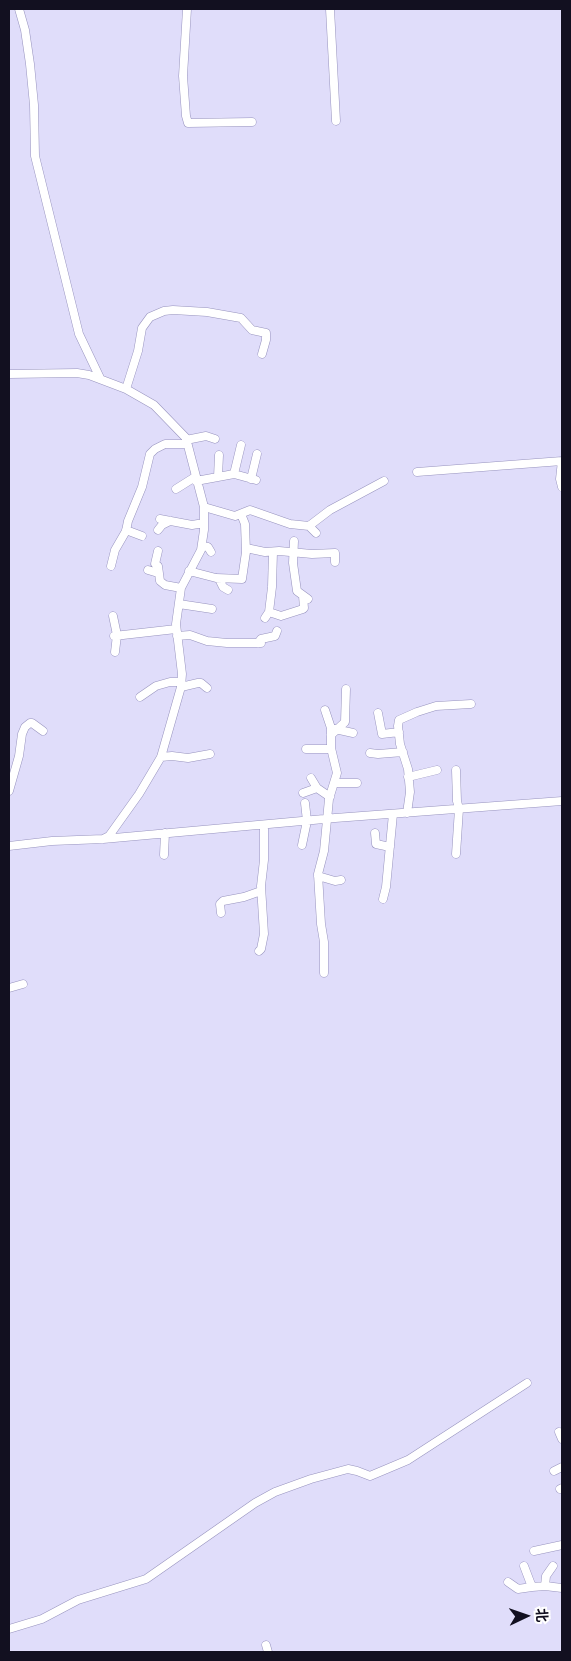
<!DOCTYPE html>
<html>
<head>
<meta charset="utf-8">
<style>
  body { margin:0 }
  #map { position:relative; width:571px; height:1661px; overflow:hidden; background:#e0ddfa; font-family:"Fira Sans Condensed","Noto Sans SC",sans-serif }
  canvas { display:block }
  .frame { position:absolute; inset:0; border:10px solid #121020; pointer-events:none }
  .north { position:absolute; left:501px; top:1591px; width:50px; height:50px; -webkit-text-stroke:4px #fff; paint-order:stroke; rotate:87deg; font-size:14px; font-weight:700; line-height:20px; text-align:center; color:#121020 }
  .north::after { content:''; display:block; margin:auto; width:18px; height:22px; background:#121020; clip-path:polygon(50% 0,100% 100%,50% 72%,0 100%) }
</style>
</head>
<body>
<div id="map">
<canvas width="571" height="1661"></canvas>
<div class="frame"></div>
<div class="north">北</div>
</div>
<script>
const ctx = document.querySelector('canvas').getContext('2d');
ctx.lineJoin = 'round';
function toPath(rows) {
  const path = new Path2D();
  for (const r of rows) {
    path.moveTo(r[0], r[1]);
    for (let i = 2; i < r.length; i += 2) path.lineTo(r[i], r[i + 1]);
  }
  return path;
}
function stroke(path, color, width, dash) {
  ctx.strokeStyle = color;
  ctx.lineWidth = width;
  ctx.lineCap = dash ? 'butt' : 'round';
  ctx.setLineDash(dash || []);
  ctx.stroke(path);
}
const minor = toPath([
  [19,9,25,30,30,64,34,105,35,156,79,334,100,378],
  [187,9,183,76,186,116,188,123,252,122],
  [330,9,336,121],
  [9,374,77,373,89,375,126,389,154,405,186,438,204,507,204,530,201,550,181,588,176,624,182,674,181,687,161,757,139,794,109,836,103,839],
  [126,389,138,351,142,328,150,317,164,311,173,310,207,312,241,318,252,330,266,333,266,340,262,354],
  [186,440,206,436,215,439],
  [562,461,560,479,562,487],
  [417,472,562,461],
  [234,474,241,445],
  [218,477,219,455],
  [251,479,257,454],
  [196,481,234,474,256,480],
  [176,489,195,477],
  [204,507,235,516,250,510,290,524,309,526,316,533],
  [160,519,192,525,204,523],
  [309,526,330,510,384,481],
  [126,530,142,536],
  [158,530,162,525,170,521],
  [294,541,293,563,297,591,308,599],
  [202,546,208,547,211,552],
  [246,548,265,552,279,551,312,554,335,553,335,562],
  [158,551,155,564,158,566,160,581,165,585,181,588],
  [111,566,115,550,126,531,128,521,142,487,150,454,155,449,165,444,187,444],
  [148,570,158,573],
  [189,571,216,578,242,579,246,552,245,524,241,514],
  [219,579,223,587,228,590],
  [179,604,212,609],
  [269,612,281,616,303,609,304,608,303,596],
  [113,616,117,635,115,652],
  [265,618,269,612,272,587,273,552],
  [114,636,176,629],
  [177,636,190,635,207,641,227,643,261,643],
  [258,643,261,639,275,636,277,631],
  [181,687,198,683,201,683,207,688],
  [140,697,156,686,170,682,181,682],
  [378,713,382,734,399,732],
  [335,729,353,733],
  [331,735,345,722,346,689],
  [306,749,331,749],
  [370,753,378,754,403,752],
  [161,757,172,756,188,758,210,754],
  [408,777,437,770],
  [311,778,317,788],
  [335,783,357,783],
  [9,791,19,756,22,734,25,727,30,723,32,723,43,731],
  [303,793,317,788,330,797],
  [407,813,410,792,408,769,400,744,398,726,399,720,417,712,436,706,471,704],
  [375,833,376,844,390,847],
  [302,845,307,821,305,803],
  [9,846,52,841,103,839,335,818,562,801],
  [456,854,459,809,457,801,456,770],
  [164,855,165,833],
  [318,876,335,881,341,880],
  [383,899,386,887,393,814],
  [221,913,220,904,223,901,244,897,261,891],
  [259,951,261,949,264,934,261,886,264,860,264,825],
  [324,973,324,942,321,924,318,874,324,851,329,799,337,773,331,748,331,728,325,710],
  [9,988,23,984],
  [559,1432,562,1439],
  [554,1471,562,1467],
  [560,1489,562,1488],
  [534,1551,562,1545],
  [524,1566,532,1587,545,1586,562,1588],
  [508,1582,518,1589,532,1587],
  [545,1586,546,1576,553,1566],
  [9,1629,42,1619,78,1600,146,1579,255,1503,275,1492,311,1479,348,1469,357,1471,370,1476,408,1460,527,1383],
  [266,1645,268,1652]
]);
stroke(minor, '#9793be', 9);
stroke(minor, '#fff', 8);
</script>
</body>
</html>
